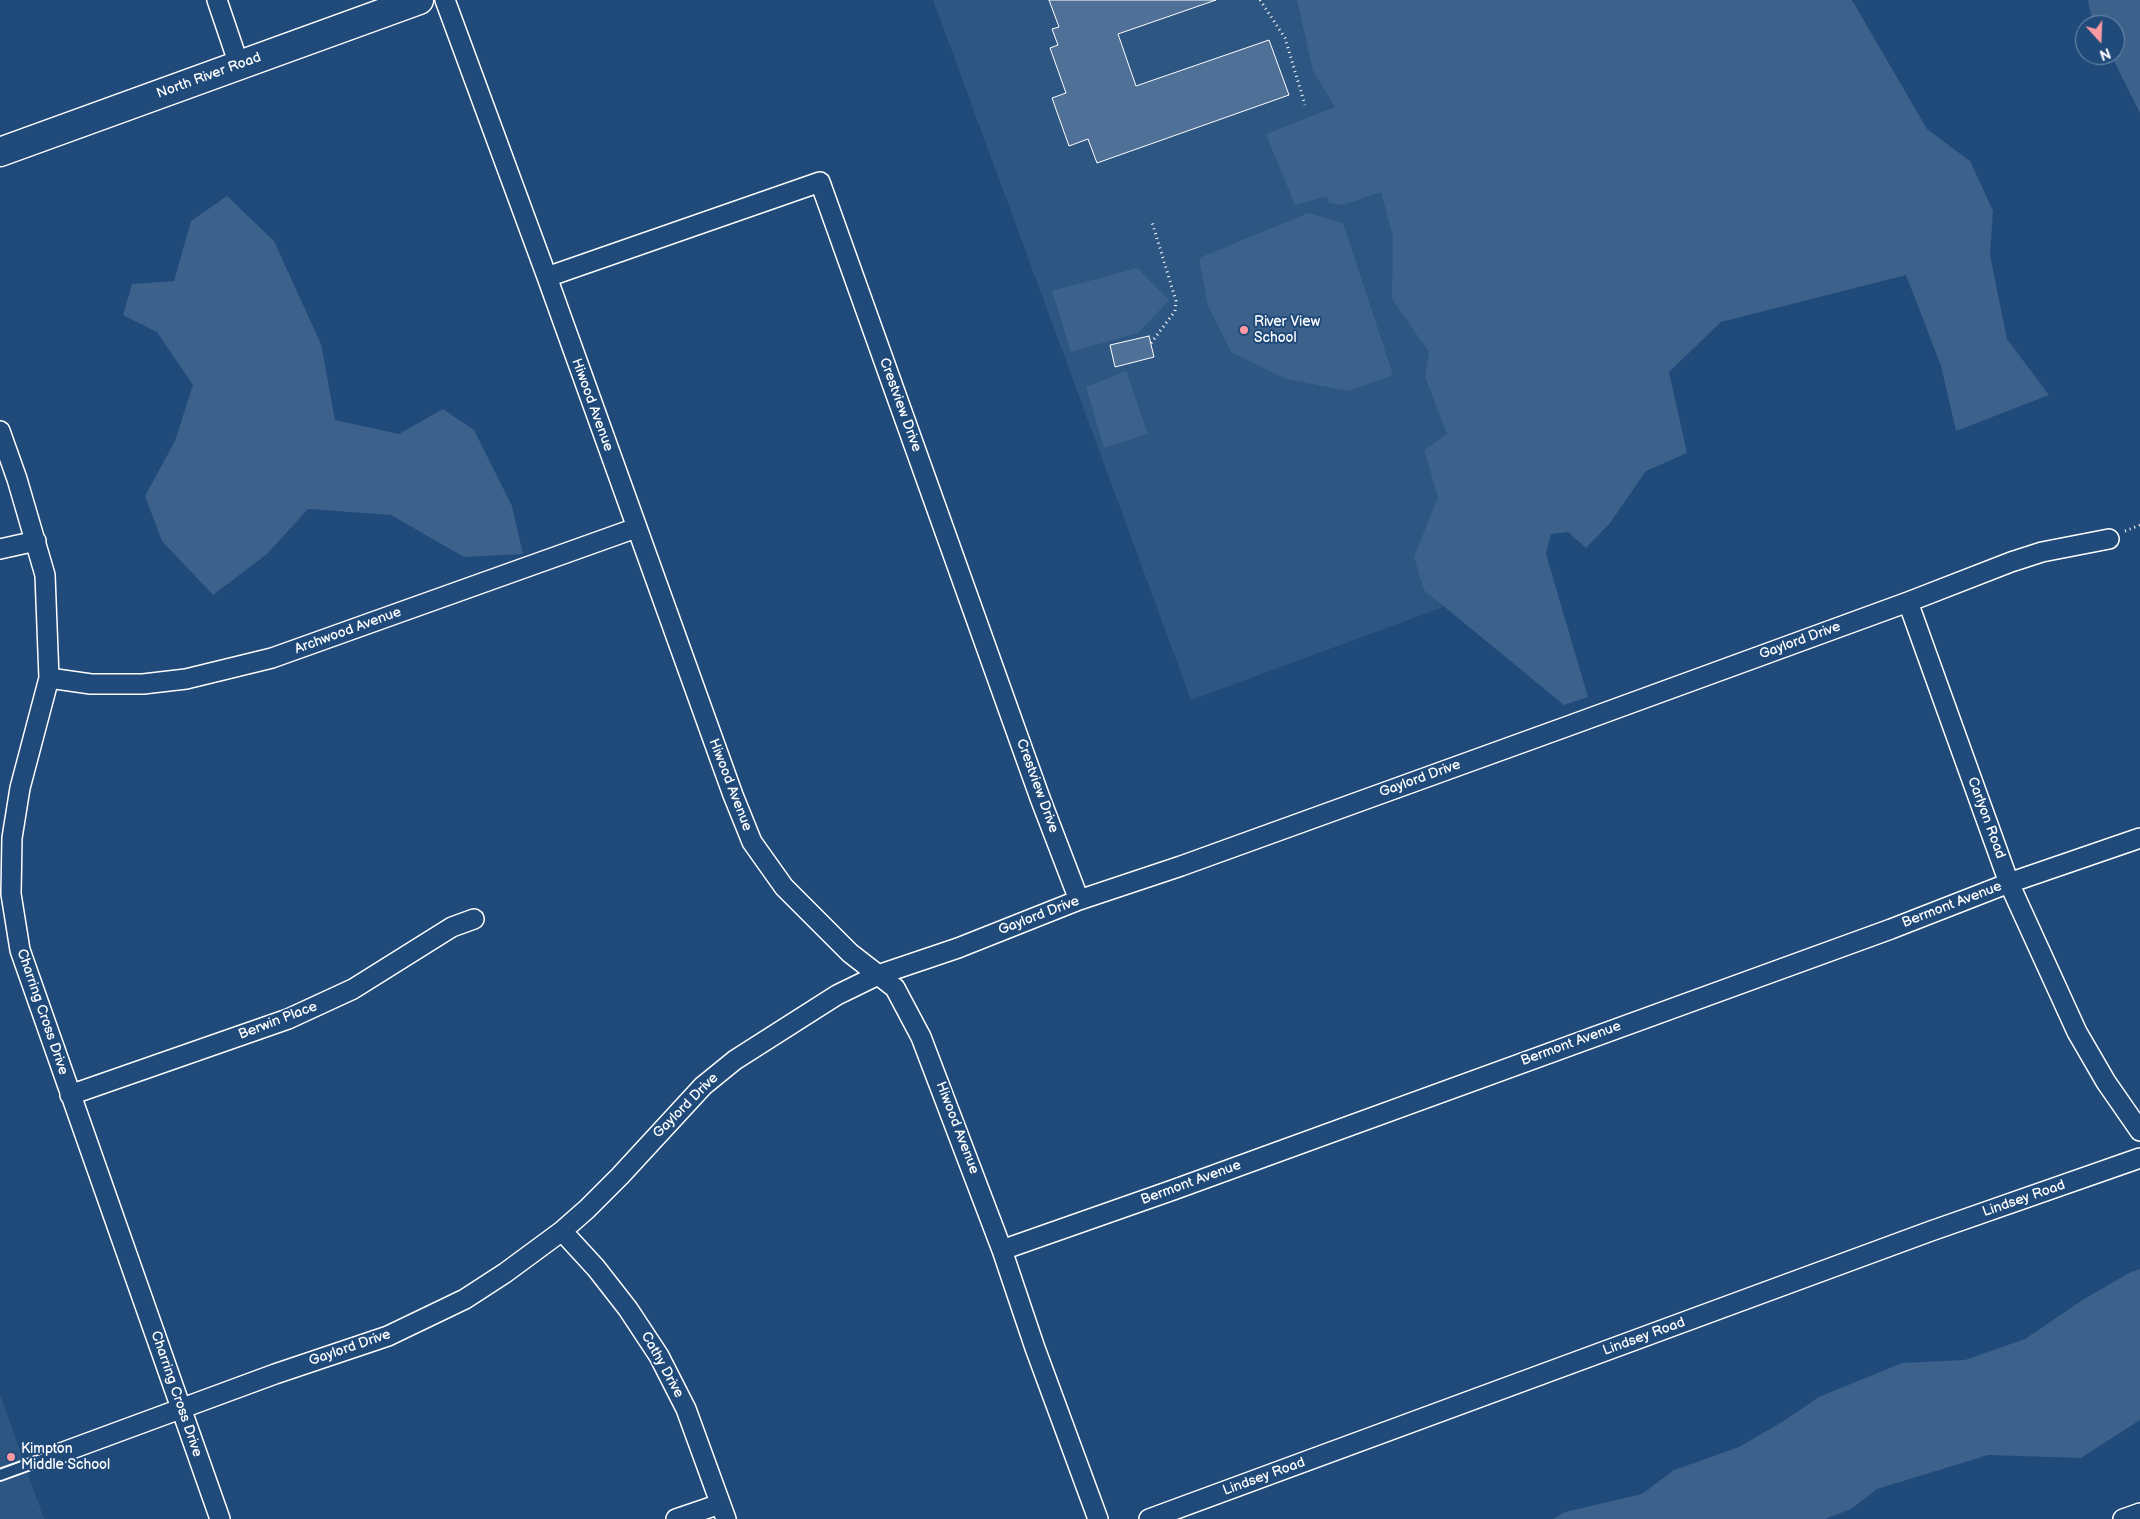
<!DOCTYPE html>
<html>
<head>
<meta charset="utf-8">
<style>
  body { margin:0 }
  #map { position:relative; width:2140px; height:1519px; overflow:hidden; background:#1f4a7a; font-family:"Balsamiq Sans",sans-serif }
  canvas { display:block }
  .north { position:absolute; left:2075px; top:15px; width:50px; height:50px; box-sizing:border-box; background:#1f4a7a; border:1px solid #7992af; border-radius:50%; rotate:160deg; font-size:14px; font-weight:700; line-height:20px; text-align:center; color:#fff }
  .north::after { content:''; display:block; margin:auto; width:18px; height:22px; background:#ff9aa2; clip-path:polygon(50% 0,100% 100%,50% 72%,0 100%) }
</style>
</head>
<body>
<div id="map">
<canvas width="2140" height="1519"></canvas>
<div class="north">N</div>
</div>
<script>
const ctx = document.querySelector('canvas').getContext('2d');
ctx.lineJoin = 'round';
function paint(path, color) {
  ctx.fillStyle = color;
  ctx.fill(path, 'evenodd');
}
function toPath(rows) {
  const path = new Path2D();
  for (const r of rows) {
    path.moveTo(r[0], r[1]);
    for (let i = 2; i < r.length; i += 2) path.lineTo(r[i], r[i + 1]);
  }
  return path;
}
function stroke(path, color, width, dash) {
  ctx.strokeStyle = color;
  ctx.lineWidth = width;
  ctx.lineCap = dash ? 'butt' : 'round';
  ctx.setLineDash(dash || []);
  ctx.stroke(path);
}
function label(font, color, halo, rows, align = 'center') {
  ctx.font = font + ' "Balsamiq Sans",sans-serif';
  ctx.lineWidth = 4;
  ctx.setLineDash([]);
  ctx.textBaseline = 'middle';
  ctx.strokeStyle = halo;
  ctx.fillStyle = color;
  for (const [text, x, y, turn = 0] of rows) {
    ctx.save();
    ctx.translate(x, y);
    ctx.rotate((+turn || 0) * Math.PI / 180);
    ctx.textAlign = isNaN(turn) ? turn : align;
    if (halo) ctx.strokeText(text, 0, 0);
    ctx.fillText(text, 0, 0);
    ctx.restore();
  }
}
const built = toPath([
  [933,0,1311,0,1525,577,1191,700],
  [0,1394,44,1519,0,1519]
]);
const green = toPath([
  [1297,0,1852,0,1927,129,1970,161,1993,211,1990,255,2007,339,2049,395,1956,431,1941,366,1906,275,1721,322,1669,372,1687,453,1646,471,1610,523,1586,548,1568,532,1551,534,1546,554,1588,697,1564,705,1424,590,1414,557,1438,497,1424,450,1447,434,1425,377,1429,352,1392,299,1393,236,1381,192,1343,205,1329,203,1327,196,1295,205,1266,134,1335,107,1313,71],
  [2088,0,2140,0,2140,113,2111,55,2115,55,2115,25,2093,25],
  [227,196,274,241,321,344,335,420,399,434,443,409,474,430,512,506,523,554,464,557,391,515,308,509,267,554,213,595,162,541,145,496,175,441,193,385,157,332,123,315,132,284,174,281,191,221],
  [1308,213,1343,223,1393,375,1349,391,1286,379,1231,352,1208,306,1199,258],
  [1137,268,1169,300,1138,333,1071,352,1052,291],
  [1126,371,1148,434,1104,448,1086,387],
  [2140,1269,2140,1420,2081,1458,1988,1455,1877,1489,1851,1509,1825,1519,1553,1519,1565,1512,1642,1494,1674,1470,1739,1447,1782,1422,1819,1397,1902,1363,1965,1360,2025,1339,2084,1299,2131,1272]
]);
const building = toPath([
  [1049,0,1216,0,1118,34,1136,86,1269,40,1289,95,1097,163,1088,139,1069,146,1052,98,1066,93,1050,48,1058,45,1052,29,1059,27,1049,0],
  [1149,336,1154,357,1115,367,1110,345,1149,336]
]);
const path = toPath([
  [1260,0,1285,38,1305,105],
  [1151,343,1175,311,1176,301,1152,222],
  [2125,531,2140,525]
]);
const lane = toPath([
  [0,1475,58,1454]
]);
const street = toPath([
  [217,0,239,65],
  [445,0,547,277,733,795,752,842,784,887,850,953,895,988,921,1037,1002,1250,1035,1348,1098,1519],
  [547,277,820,182,1040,798,1079,900],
  [0,431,17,479,45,575,49,678,20,788,12,838,11,894,20,950,220,1519],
  [0,549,36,541],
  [1908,602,2009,883,2077,1032,2106,1082,2140,1131],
  [49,678,91,684,143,684,186,679,272,658,636,528],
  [70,1095,288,1019,353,989,452,927,474,919],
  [562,1231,596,1268,628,1309,659,1356,686,1409,726,1519],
  [1002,1250,1173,1190,1891,929,2009,883,2140,838],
  [58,1454,275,1374,388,1336,465,1299,505,1273,562,1231,587,1209,620,1176,703,1086,735,1060,837,995,878,975,958,948,1079,900,1181,866,1571,725,1908,602,2011,562,2042,552,2109,539],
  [676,1519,720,1504],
  [1149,1519,1931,1231,2140,1158],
  [2123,1519,2140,1513]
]);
const secondary = toPath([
  [0,152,419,0]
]);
const markers = [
  [1244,330,5,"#ff9aa2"],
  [11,1457,5,"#ff9aa2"]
];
const streetNames = [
  ["North River Road",209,76,-20],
  ["Hiwood Avenue",592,405,70],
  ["Crestview Drive",900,405,70],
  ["Archwood Avenue",348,631,-20],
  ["Gaylord Drive",1800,641,-20],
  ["Gaylord Drive",1420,779,-20],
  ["Hiwood Avenue",730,785,69],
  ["Crestview Drive",1037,786,70],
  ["Carlyon Road",1986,818,70],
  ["Bermont Avenue",1952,905,-21],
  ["Gaylord Drive",1039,916,-21],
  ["Charring Cross Drive",42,1012,71],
  ["Berwin Place",278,1021,-21],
  ["Bermont Avenue",1571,1044,-20],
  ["Gaylord Drive",686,1106,-45],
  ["Hiwood Avenue",957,1128,69],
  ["Bermont Avenue",1191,1183,-20],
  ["Lindsey Road",2024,1199,-19],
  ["Lindsey Road",1644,1337,-20],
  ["Gaylord Drive",350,1348,-19],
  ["Cathy Drive",662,1365,61],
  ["Charring Cross Drive",176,1394,71],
  ["Lindsey Road",1264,1477,-20]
];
const poiNames = [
  ["River View",1254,322],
  ["School",1254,338],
  ["Kimpton",21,1449],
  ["Middle School",21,1465]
];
paint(built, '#2e5683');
paint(green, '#3c618b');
paint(building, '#507197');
stroke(building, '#fff', 1);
stroke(lane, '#fff', 14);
stroke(street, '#fff', 22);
stroke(secondary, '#fff', 31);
stroke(path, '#fff', 3, [1, 4]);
stroke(lane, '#1f4a7a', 10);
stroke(street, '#1f4a7a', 19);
stroke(secondary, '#1f4a7a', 28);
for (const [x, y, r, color] of markers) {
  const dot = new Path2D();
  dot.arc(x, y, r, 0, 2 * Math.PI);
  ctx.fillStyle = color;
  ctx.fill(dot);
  stroke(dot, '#1f4a7a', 2);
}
label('14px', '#fff', '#1f4a7a', streetNames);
label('14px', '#fff', '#1f4a7a', poiNames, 'left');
</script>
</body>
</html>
